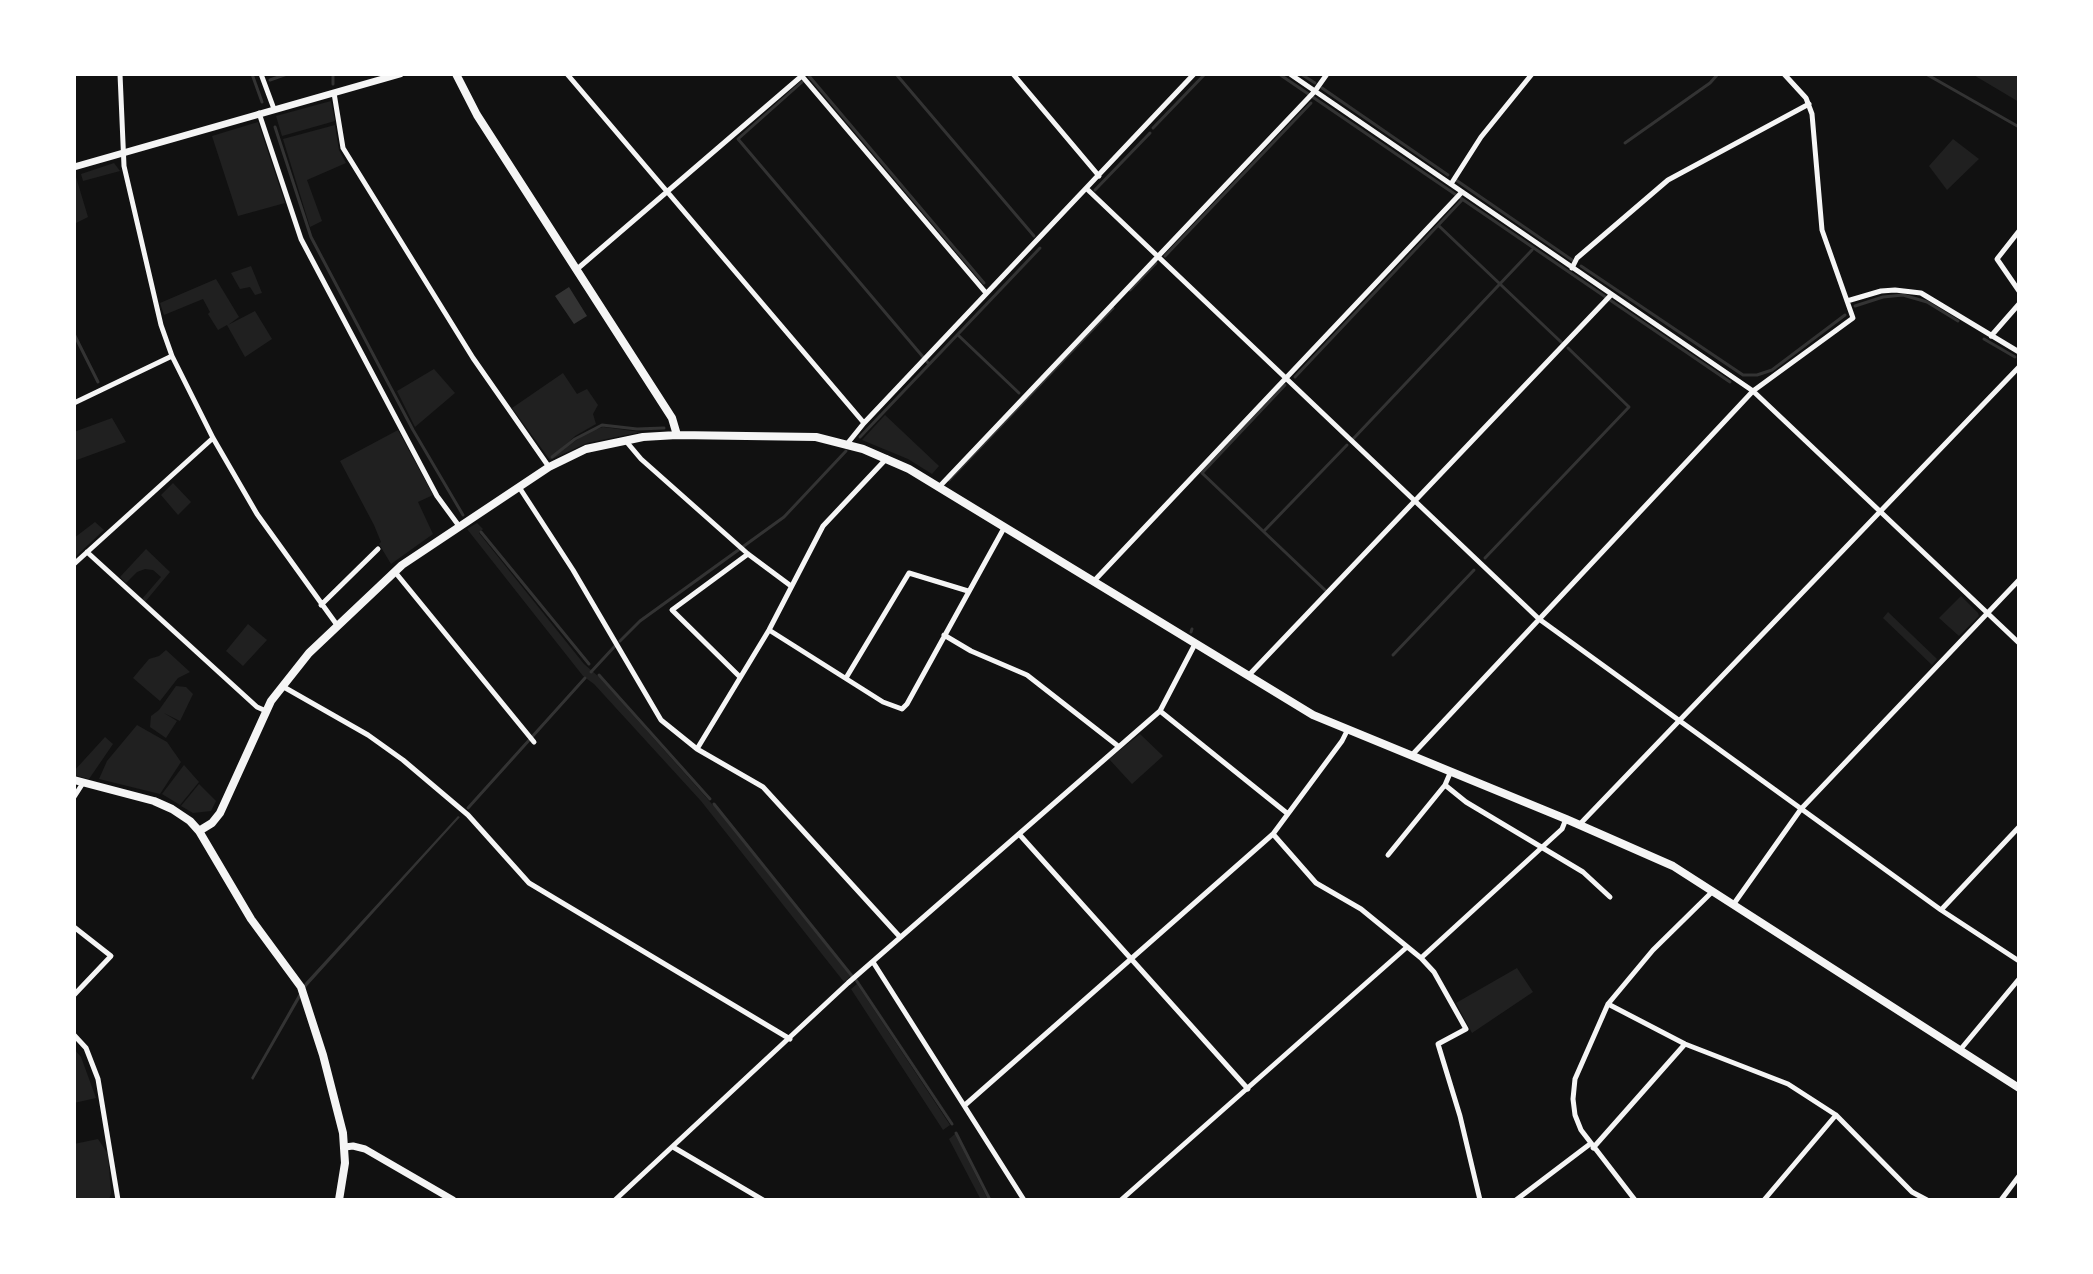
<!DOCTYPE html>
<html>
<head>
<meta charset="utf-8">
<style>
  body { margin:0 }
  #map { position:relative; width:2093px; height:1274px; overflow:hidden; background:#111; font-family:"Zilla Slab",serif }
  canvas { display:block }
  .frame { position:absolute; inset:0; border:76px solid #fff; pointer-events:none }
</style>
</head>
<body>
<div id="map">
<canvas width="2093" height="1274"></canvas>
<div class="frame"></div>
</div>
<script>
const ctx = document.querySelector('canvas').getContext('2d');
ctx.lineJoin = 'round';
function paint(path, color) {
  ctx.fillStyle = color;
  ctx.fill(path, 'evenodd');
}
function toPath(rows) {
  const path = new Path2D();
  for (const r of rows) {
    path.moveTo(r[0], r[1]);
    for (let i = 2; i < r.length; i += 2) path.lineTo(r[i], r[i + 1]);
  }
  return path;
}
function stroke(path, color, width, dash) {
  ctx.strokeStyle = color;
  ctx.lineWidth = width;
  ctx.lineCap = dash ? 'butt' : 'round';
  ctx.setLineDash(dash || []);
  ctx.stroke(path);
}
const green = toPath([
  [1973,74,2019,74,2019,102,1977,77],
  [331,101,335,121,282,136,276,116],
  [258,122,285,203,238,216,212,136],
  [335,125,339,150,346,163,307,180,322,221,310,227,283,139],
  [1953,139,1979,159,1947,190,1929,166],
  [114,163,120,171,83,181,81,174],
  [74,177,76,177,88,217,74,224],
  [251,266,262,293,255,295,250,287,240,289,231,273],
  [216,279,239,317,228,325,255,311,272,339,245,357,227,325,218,330,208,314,210,312,203,299,164,315,160,303],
  [434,369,455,393,415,427,397,391],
  [563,373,577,394,587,389,598,405,593,414,596,424,575,436,552,458,589,431,603,427,641,432,587,443,550,460,512,408],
  [885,415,939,466,932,474,908,459,862,440],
  [112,418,126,442,74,461,74,432],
  [398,430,433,495,418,502,433,534,391,564,379,544,381,542,374,525,340,461],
  [173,483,191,502,178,515,161,495],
  [95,522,104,530,74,558,74,538],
  [477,523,483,529,479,533,584,664,599,677,736,831,851,976,844,982,701,801,594,684,583,676,467,529],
  [146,549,170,572,145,602,142,599,161,577,153,570,145,569,137,572,126,583,120,577],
  [1961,596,1978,613,1979,616,1959,636,1939,618],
  [1888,612,1937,659,1932,665,1883,618],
  [248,624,267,640,243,666,226,651],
  [166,650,190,672,178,678,160,701,133,678,149,659,159,656],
  [176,686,186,687,193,694,180,721,164,713,177,721,166,738,150,727,151,716,159,710],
  [137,725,167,742,181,762,160,794,99,779,107,761],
  [1140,734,1163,756,1132,784,1109,759],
  [105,737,113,744,89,779,74,775,74,771],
  [184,765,199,782,180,805,162,794],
  [199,784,216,801,211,811,193,813,181,806],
  [1517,968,1533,992,1472,1033,1456,1003],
  [857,984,950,1125,943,1130,851,989],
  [74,1049,81,1057,96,1098,74,1103],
  [955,1134,988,1200,981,1200,949,1139],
  [98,1139,108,1154,111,1193,109,1200,74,1200,74,1144]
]);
const water = toPath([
  [569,287,587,316,574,324,555,296],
  [458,816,460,817,307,986,253,1080,251,1078,305,983]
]);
const stream = toPath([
  [252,74,262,102],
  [333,74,333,84],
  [812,74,809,76,984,283],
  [896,74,1034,236],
  [1279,74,1730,382],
  [1301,74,1315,83],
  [1926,74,2019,127],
  [270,80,287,74],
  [802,82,738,139,929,364],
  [1322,88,1448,175],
  [275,127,311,237,413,430,463,515],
  [1153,128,1205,74],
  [1625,143,1710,83,1718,74],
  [1456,180,1572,260],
  [1095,190,1150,133],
  [1439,226,1561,342],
  [1165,256,1311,103],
  [1581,266,1743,375,1757,375,1772,370,1845,315],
  [1130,290,1156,263],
  [1855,306,1883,297,1903,295,1927,302,1958,321],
  [74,334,98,382],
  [958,335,1019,393],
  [1984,339,2015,357],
  [1295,377,1462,200],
  [1285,385,1202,473,1325,590],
  [860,437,1040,248],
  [1353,439,1532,250],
  [552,457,575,439,602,425,637,429,664,428],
  [949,480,1113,308],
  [1264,531,1347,445],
  [481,532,589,664],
  [1485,558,1629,407,1568,348],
  [1191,632,1192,629],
  [620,641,640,621,784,517,846,451],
  [1393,655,1474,570],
  [591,672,615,646],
  [599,675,710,799],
  [714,804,852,976],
  [468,808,585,678],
  [856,980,952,1124],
  [956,1133,990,1200]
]);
const minor = toPath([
  [120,74,124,166,161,325,172,356,213,438,257,514,337,625],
  [261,74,274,109],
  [567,74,864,423],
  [1013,74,1099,176],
  [1290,74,1753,391,2019,643],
  [801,75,986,293],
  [334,93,343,148,473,358,549,467],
  [259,113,301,239,437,496,459,526],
  [1451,184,1481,137,1532,74],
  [1087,189,1539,619,1941,910,2019,961],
  [2019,231,1997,259,2019,291],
  [1572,268,1577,258,1668,180,1809,104],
  [576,270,804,74],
  [1847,301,1881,291,1895,290,1921,293,2019,352],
  [1991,336,2019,304],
  [74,403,172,356],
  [625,440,641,459,748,554,791,586],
  [847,444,864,423,1194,74],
  [940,486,1315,91,1327,74],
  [519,487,573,570,661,720,697,749,763,787,900,937],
  [87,552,257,707,266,711],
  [74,564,213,438],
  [395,572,534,742],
  [1094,581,1462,192],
  [321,605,378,549],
  [769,630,883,702,902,709,907,704,1004,528],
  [944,635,971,651,1027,675,1118,746],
  [1248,676,1611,295],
  [740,677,672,610,748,554],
  [846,678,909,573,968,591],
  [282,686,368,735,403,760,468,815,529,883,790,1039],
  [1160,711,1288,814],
  [697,749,769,630,823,526,887,458],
  [1412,755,1753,391,1853,318,1822,230,1812,114,1806,98,1784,74],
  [1445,785,1466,802,1583,872,1610,897],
  [74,797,83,783],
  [1580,824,2019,367],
  [1019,834,1248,1089],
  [1273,834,1316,883,1361,909,1421,958,1562,829,1566,819],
  [1388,855,1445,785,1451,771],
  [1733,905,1801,809,2019,580],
  [1941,910,2019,827],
  [74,927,111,956,74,995],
  [1421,958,1434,972,1466,1029,1438,1044,1460,1116,1480,1200],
  [873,962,1024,1200],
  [1608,1004,1685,1044,1788,1084,1836,1115,1912,1192,1927,1200],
  [74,1035,86,1048,98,1079,118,1200],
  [1960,1050,2019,979],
  [965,1105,1273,834,1342,741,1348,729],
  [673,1147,763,1200],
  [1593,1148,1685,1044],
  [615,1200,848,983,1160,711,1195,644],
  [1121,1200,1407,947],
  [1516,1200,1590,1144],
  [1635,1200,1581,1130,1575,1115,1573,1099,1575,1079,1608,1004,1653,950,1712,892],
  [1764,1200,1836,1115],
  [2001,1200,2019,1176]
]);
const tertiary = toPath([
  [74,167,400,74],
  [345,1147,353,1146,365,1149,453,1200]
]);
const secondary = toPath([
  [456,74,477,115,672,418,677,435],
  [74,780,154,801,172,809,190,821,199,831,251,919,301,987,323,1055,343,1133,345,1163,339,1200],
  [199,831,212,823,220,813,271,701,309,653,402,565,549,467,586,449,643,437,677,435,816,437,863,449,909,469,1313,715,1566,819,1673,866,2019,1088]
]);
paint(green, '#202020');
paint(water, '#333');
stroke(stream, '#333', 3);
stroke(minor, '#f5f5f5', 5);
stroke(tertiary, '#f5f5f5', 7);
stroke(secondary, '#f5f5f5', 8);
</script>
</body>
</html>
